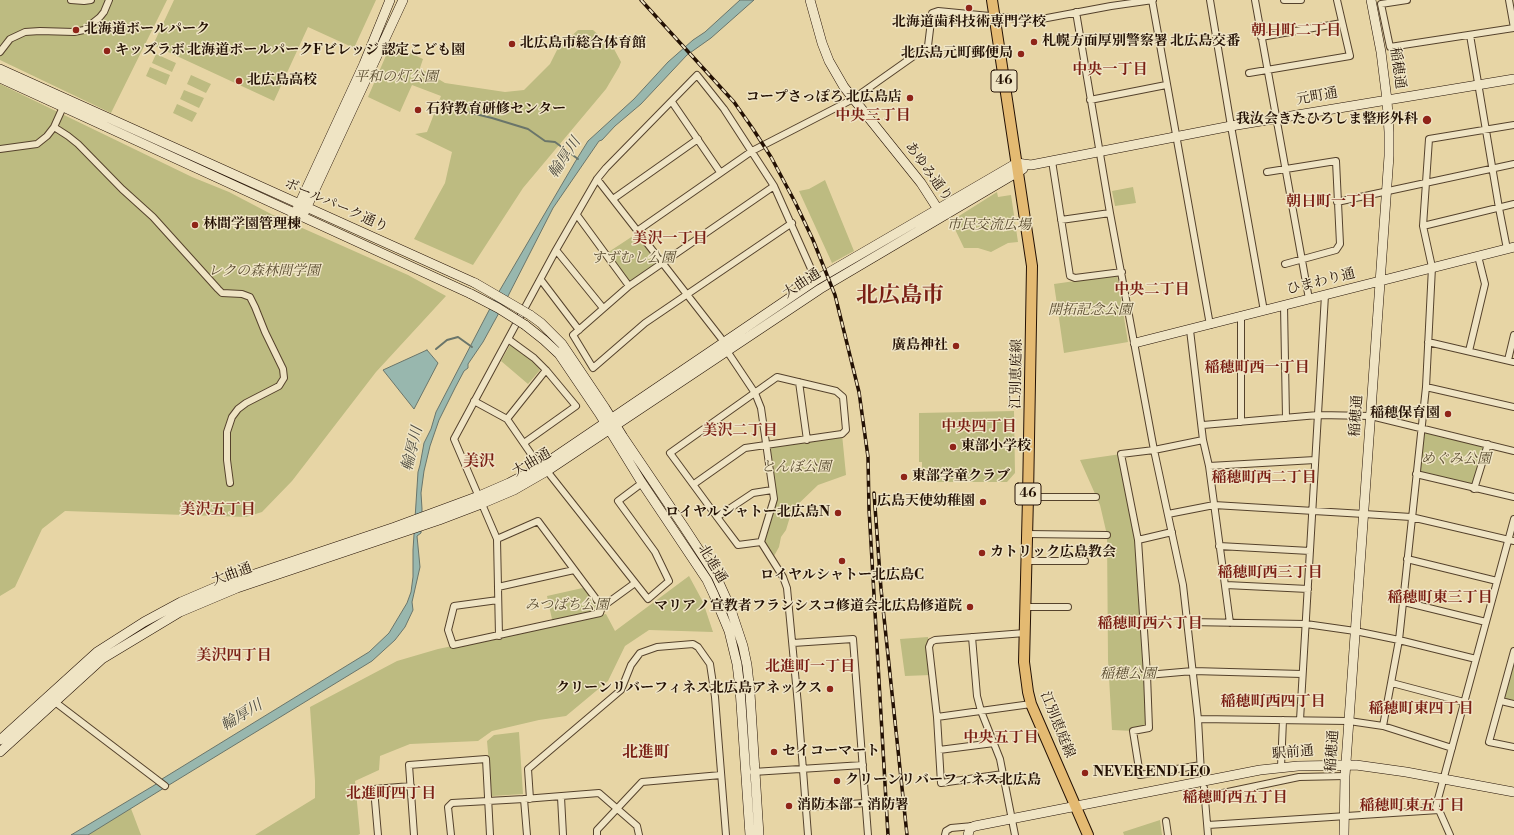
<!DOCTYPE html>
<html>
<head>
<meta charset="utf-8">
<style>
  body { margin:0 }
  canvas { display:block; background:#e7d5a5 }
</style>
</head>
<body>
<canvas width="1514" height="835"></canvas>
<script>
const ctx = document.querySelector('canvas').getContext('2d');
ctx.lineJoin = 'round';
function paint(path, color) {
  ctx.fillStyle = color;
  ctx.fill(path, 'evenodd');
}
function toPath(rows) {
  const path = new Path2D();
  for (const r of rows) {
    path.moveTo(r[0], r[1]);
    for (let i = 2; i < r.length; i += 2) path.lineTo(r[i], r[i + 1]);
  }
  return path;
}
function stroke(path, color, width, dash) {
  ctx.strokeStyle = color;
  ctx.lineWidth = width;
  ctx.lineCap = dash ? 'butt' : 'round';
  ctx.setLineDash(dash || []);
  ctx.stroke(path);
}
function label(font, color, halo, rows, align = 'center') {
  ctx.font = font + ' "Libre Bodoni","Noto Serif JP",serif';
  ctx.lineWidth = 3;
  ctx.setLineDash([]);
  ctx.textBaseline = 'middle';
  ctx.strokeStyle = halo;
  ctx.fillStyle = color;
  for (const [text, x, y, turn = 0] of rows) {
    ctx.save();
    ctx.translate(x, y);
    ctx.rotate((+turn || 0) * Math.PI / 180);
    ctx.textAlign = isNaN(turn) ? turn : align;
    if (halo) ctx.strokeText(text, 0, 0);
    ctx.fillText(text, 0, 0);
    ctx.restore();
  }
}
const green = toPath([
  [0,0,167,0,111,113,0,60],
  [174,0,376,0,354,48,308,27,274,101,153,45],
  [578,30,593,30,614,49,621,62,619,67,606,89,523,188,473,265,414,239,445,183,452,152,415,134,427,132,441,96,412,85,400,112,368,97,391,44,423,59,420,68,445,83,505,92,524,90,550,64,558,48],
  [156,54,176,63,172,72,152,63],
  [150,67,170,75,166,85,146,76],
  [191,75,211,84,206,93,187,84],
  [0,84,192,177,229,192,273,215,408,275,446,296,376,372,292,481,262,512,246,517,65,511,42,529,15,587,0,596],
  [184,90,204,98,199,108,180,99],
  [177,104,197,113,192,122,173,113],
  [825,180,854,251,832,263,799,191,809,189],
  [1133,187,1136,203,1115,206,1112,191],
  [997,192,998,197,1011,195,1018,242,1008,243,991,252,978,248,964,248,951,221],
  [636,234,659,263,629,283,607,253],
  [1117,275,1128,342,1064,353,1054,284],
  [510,345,533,361,540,370,528,384,501,361],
  [1014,411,1015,473,1007,482,936,482,922,472,922,462,919,462,919,413],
  [1422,429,1488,444,1474,489,1416,474],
  [842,434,846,475,818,485,792,510,786,530,781,537,779,547,774,556,761,542,774,499,765,446],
  [1121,454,1138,540,1149,728,1133,731,1112,730,1108,660,1107,535,1100,505,1080,460],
  [689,576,703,602,713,632,649,630,625,646,608,681,566,716,539,720,492,731,478,741,410,744,380,756,379,770,355,781,360,834,358,835,255,835,315,798,315,781,310,707,397,661,438,649,606,614,615,631],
  [587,587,602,607,600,613,553,624,547,596],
  [928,637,931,675,905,676,900,639],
  [1514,661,1514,704,1501,701],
  [519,732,523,794,492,796,487,741,494,735],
  [130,806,141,835,83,835],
  [1160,820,1162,835,1124,835,1123,832]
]);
const water = toPath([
  [740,0,754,0,711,38,687,55,641,104,615,126,602,140,599,141,553,208,506,300,483,342,468,364,468,368,464,371,455,388,439,420,430,446,424,471,421,493,422,509,421,533,417,536,420,567,412,602,413,610,405,627,395,640,372,661,169,785,162,779,369,652,389,633,407,603,411,592,413,577,413,550,418,472,420,465,424,443,431,429,436,412,497,295,575,162,588,141,634,99,668,62,693,40,705,32,740,0],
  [427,350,438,363,414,409,383,370,427,350],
  [158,783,164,788,88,835,71,835,158,783]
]);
const stream = toPath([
  [463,111,492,118,528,129,545,141,555,142,578,159],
  [436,349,447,340,458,337,472,347]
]);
const street = toPath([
  [71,0,84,1,91,0],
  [1152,0,1210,325],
  [1210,0,1231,126,1264,311],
  [1255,0,1309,299],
  [1284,0,1301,0],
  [1407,0,1381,4,1390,47,1514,28],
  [1509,0,1514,28],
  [1076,12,1110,213,1154,450,1183,585,1198,719,1201,773],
  [1470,35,1499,208,1507,249],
  [1261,37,1342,23],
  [930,49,928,46,932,13,938,11,1031,20,1047,18,1111,6,1153,0],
  [0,52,10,39,25,32,40,31,74,32,84,30,100,17,104,12,109,0],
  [1249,73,1350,56,1337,0],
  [1090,100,1166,85],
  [672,102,720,172],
  [54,127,68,136,78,144,122,189,153,217,218,289,222,293,242,294,250,297,255,307,265,332,283,369,284,378,279,386,246,403,238,409,232,417,227,432,227,460,230,483],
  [0,149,37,144,47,136,54,127,63,107],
  [1052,161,1070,276,1075,278,1122,272],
  [1267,172,1336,161,1340,244,1336,250,1285,264],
  [597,179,724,342,727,351,755,393,761,408,774,499,761,542,783,577,787,588,798,705,808,835],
  [774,186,629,286,573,335,593,368,645,323,792,223],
  [613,199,698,139],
  [1337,202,1514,164],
  [577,215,629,286],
  [1061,220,1110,213],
  [1423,226,1514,204],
  [637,231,752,151,853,99,928,46],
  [556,250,603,308],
  [541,280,579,330],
  [1284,305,1286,418],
  [1241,317,1241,422],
  [1190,330,1203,440,1209,466,1230,623],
  [508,339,534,358,546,370,576,406,524,443],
  [1428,342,1514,362],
  [1469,351,1485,284,1478,256],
  [1508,360,1514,335],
  [799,382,807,440],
  [1426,387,1514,407],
  [474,401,507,419,540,467,547,471,648,599,669,581,655,552,618,501,642,483],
  [507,419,546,370],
  [1203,425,1318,415,1371,416,1514,451],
  [1209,466,1315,460],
  [1416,474,1514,497],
  [694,484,745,448,842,434,846,430,843,397,836,391,777,377,670,453,717,517,738,545,761,542],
  [1474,489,1488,444],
  [1028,497,1096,497],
  [1168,514,1214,505,1364,514,1411,517,1514,541],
  [717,517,753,493,772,490],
  [1027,534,1107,535],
  [497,539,454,439,556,250,597,179,606,168,697,75,724,109,774,186,816,280],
  [1138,540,1172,532],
  [1219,546,1310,551],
  [1407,559,1497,581],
  [1026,561,1085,561],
  [1226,585,1308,589],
  [498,587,574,570],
  [498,600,454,606,448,630,453,645,600,613,602,607,635,583],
  [1404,602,1486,622],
  [1025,607,1068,607],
  [1188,622,1306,624,1355,631,1399,640,1476,659],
  [499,636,497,539,538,521,602,607],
  [972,637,977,696,981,711,1000,759,1015,835],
  [793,643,853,639,868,835],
  [1514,651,1489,742,1514,747],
  [1147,675,1193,671,1302,674],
  [1392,683,1464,702],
  [1501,701,1514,704],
  [55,702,165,786],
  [937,717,1031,704],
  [1198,719,1349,721,1383,726,1452,748],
  [1300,720,1325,295],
  [1383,726,1399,640,1426,387,1432,267,1423,226,1429,139,1514,125],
  [939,750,994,743],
  [1201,765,1140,775,1133,731,1149,728,1147,675,1138,540,1121,454,1154,450,1203,440],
  [1281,767,1283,720],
  [753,772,863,765],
  [1003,774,941,783,937,717,929,647,931,642,935,640,1025,633],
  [1204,788,1208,835],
  [561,797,563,835],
  [1204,797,1299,777,1345,776],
  [524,799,527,835],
  [530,799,528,769,621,690,631,665,640,653,657,647,693,644,698,647,710,664,715,697,726,835],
  [806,807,865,803],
  [1435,810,1514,519],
  [1166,821,1168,835],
  [1208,825,1439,810,1450,835],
  [378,835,374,789,411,786],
  [414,835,409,765,486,759,490,835],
  [451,835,448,807,452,803,524,799,599,793,637,826,639,835],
  [597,835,597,830,642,782,721,775],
  [945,835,946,831,951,828,973,826]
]);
const secondary = toPath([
  [810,0,822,43,829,61,844,87,921,183,941,214],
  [0,69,475,283],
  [0,78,471,294],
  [297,209,364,64,390,0],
  [304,213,403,0],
  [530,315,541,323,562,344,605,408,623,437,684,527,716,576,730,607,743,646,747,665,750,693,759,835],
  [525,325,544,340,559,354,599,413,642,483,707,580,714,595,729,631,737,664,740,689,750,835],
  [1135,343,1514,247],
  [0,740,97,652,144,622,181,602,216,587,395,527,479,496,509,483,540,467,816,280,1017,163,1031,165,1231,126,1514,79],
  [0,752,102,659,180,612,237,588,439,520,481,504,514,490,547,471,820,289,1023,169],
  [968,835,970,828,975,826,1260,770,1298,766,1356,765,1406,772,1514,792],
  [1344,835,1345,776,1389,156,1389,132,1387,100,1381,52,1371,0]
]);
const primary = toPath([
  [992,0,1032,266,1028,497,1024,662,1028,692,1031,704,1088,835]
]);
const rail = toPath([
  [641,0,734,102,753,129,771,157,795,202,813,240,835,295,859,392,868,457,869,509,888,835],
  [874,493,881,589,907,835]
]);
const secondaryBridge = toPath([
  [475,283,530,315],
  [471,294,498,308,525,325]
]);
const markers = [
  [969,8,4,"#8f2418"],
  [76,30,4,"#8f2418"],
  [1034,42,4,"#8f2418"],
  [512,44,4,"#8f2418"],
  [107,51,4,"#8f2418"],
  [1021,54,4,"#8f2418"],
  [239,81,4,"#8f2418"],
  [910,98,4,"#8f2418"],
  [418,110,4,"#8f2418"],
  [1427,120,5,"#8f2418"],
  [195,225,4,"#8f2418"],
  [956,346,4,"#8f2418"],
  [1448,414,4,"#8f2418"],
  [953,447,4,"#8f2418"],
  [904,477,4,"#8f2418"],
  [983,502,4,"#8f2418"],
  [838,513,4,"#8f2418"],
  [982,553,4,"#8f2418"],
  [842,561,4,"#8f2418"],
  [970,607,4,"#8f2418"],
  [830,689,4,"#8f2418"],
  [774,752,4,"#8f2418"],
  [1085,773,4,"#8f2418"],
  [837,781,4,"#8f2418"],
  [789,806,4,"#8f2418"]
];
const shields = [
  [1004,81,26],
  [1028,494,26]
];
const shieldNames = [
  ["46",1004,81],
  ["46",1028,494]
];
const poiNames = [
  ["北海道歯科技術専門学校",969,23,"center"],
  ["北海道ボールパーク",84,30],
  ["札幌方面厚別警察署 北広島交番",1042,42],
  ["北広島市総合体育館",520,44],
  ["キッズラボ 北海道ボールパークFビレッジ 認定こども園",115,51],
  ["北広島元町郵便局",1013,54,"right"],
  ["北広島高校",247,81],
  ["コープさっぽろ 北広島店",902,98,"right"],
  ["石狩教育研修センター",426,110],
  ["我汝会きたひろしま整形外科",1418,120,"right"],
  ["林間学園管理棟",203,225],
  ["廣島神社",948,346,"right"],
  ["稲穂保育園",1440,414,"right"],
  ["東部小学校",961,447],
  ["東部学童クラブ",912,477],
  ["広島天使幼稚園",975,502,"right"],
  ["ロイヤルシャトー北広島N",830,513,"right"],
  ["カトリック広島教会",990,553],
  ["ロイヤルシャトー北広島C",842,576,"center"],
  ["マリアノ宣教者フランシスコ修道会北広島修道院",962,607,"right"],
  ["クリーンリバーフィネス北広島アネックス",822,689,"right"],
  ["セイコーマート",782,752],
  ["NEVER END LEO",1093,773],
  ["クリーンリバーフィネス北広島",845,781],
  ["消防本部・消防署",797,806]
];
const streetNames = [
  ["稲穂通",1397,68,82],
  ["元町通",1317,97,-10],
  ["あゆみ通り",928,172,54],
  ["ボールパーク通り",336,206,24],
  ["ひまわり通",1321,282,-14],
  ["大曲通",802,284,-33],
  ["江別恵庭線",1017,374,-89],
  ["稲穂通",1357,416,-86],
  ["大曲通",532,463,-30],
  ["北進通",712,564,59],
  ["大曲通",232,575,-20],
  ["江別恵庭線",1057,725,68],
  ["稲穂通",1333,751,-86],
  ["駅前通",1293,753,-5]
];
const parkNames = [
  ["平和の灯公園",396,78],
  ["市民交流広場",989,226],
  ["すずむし公園",633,259],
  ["レクの森林間学園",264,272],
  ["開拓記念公園",1090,311],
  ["めぐみ公園",1456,460],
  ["とんぼ公園",796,468],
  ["みつばち公園",567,606],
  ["稲穂公園",1128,675]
];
const neighbourhoodNames = [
  ["朝日町二丁目",1296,31],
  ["中央一丁目",1110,70],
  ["中央三丁目",873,116],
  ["朝日町一丁目",1331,202],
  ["美沢一丁目",670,239],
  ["中央二丁目",1152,290],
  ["稲穂町西一丁目",1257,368],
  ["中央四丁目",979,427],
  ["美沢二丁目",740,431],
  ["稲穂町西二丁目",1264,478],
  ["美沢五丁目",218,510],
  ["稲穂町西三丁目",1270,573],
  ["稲穂町東三丁目",1440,598],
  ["稲穂町西六丁目",1150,624],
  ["美沢四丁目",234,656],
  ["北進町一丁目",810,667],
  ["稲穂町西四丁目",1273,702],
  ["稲穂町東四丁目",1421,709],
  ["中央五丁目",1001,738],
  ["北進町四丁目",391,794],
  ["稲穂町西五丁目",1235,798],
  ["稲穂町東五丁目",1412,806]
];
const waterNames = [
  ["輪厚川",565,158,-56],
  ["輪厚川",413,449,-76],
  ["輪厚川",242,716,-31]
];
const quarterNames = [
  ["美沢",479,462],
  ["北進町",646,753]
];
const townNames = [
  ["北広島市",900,297]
];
paint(green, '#bdbb81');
paint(water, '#98b7ae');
stroke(water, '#6a756a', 1);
stroke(stream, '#6a756a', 2);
stroke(street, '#55422c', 8);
stroke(secondary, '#241104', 10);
stroke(primary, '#241104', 12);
stroke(street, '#efe4c4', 6);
stroke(secondary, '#efe4c4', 9);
stroke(primary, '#e4ba72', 10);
stroke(rail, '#241104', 3.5);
stroke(rail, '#efe4c4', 2, [6]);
stroke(secondaryBridge, '#241104', 10, []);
stroke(secondaryBridge, '#efe4c4', 9);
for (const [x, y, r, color] of markers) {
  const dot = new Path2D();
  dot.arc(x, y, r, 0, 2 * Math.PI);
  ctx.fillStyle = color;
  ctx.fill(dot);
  stroke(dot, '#efe4c4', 1.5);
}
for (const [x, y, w] of shields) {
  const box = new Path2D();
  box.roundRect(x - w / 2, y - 11, w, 22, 3);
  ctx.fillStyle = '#efe4c4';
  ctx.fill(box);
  stroke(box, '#241104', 1);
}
label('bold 13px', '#241104', null, shieldNames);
label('bold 14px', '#241104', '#efe4c4', poiNames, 'left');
label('14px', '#241104', '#efe4c4', streetNames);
label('italic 14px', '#5a4c30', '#efe4c4', parkNames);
label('bold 15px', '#7a1f14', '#efe4c4', neighbourhoodNames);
label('italic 15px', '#4d4b40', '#efe4c4', waterNames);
label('bold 16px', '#7a1f14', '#efe4c4', quarterNames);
label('bold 22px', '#7a1f14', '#efe4c4', townNames);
</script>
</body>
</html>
